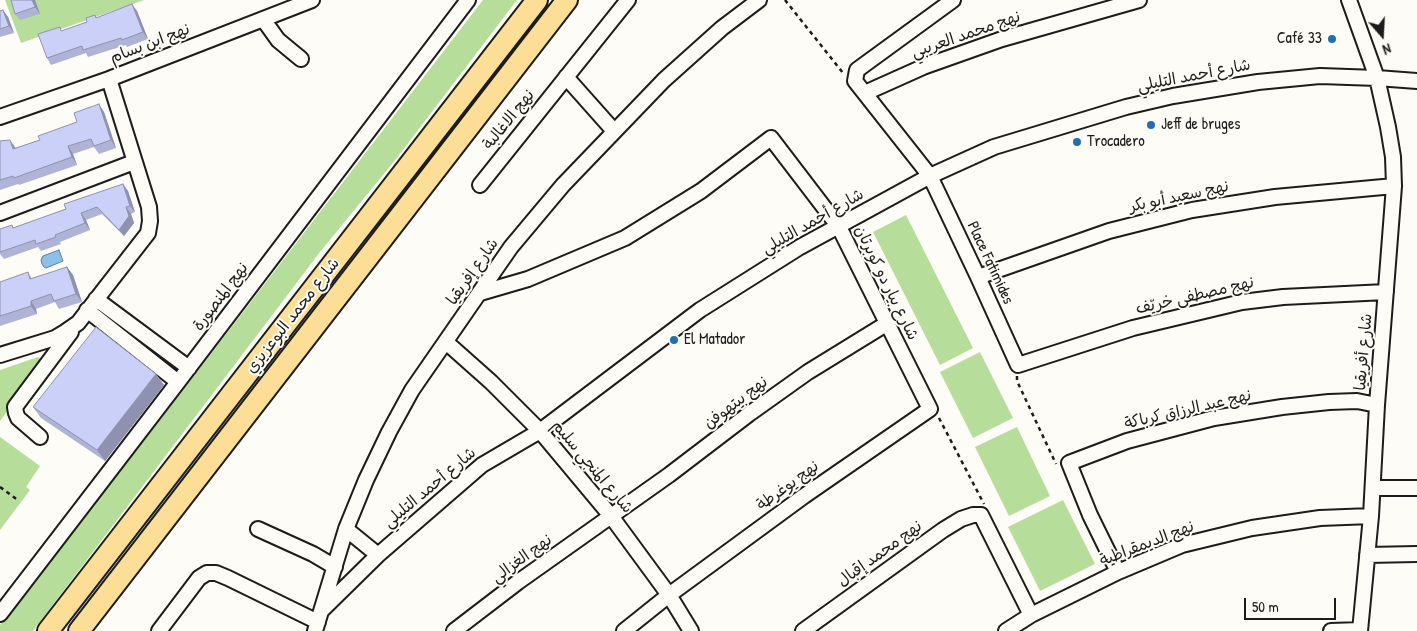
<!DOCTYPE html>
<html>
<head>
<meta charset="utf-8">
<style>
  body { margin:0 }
  #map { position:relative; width:1417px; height:631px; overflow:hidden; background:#fdfcf7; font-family:"Patrick Hand",sans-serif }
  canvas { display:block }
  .north { position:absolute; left:1357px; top:10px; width:50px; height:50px; -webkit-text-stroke:4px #fdfcf7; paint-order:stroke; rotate:161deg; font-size:14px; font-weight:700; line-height:20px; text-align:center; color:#1c1c1c }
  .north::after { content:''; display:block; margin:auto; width:18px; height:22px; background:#1c1c1c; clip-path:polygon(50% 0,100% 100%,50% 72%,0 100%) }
  .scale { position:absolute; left:1244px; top:598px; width:92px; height:22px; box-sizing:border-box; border:2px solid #1c1c1c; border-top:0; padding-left:6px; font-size:15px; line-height:18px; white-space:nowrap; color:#1c1c1c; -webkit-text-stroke:4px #fdfcf7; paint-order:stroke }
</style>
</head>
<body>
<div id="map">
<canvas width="1417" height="631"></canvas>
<div class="north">N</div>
<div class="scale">50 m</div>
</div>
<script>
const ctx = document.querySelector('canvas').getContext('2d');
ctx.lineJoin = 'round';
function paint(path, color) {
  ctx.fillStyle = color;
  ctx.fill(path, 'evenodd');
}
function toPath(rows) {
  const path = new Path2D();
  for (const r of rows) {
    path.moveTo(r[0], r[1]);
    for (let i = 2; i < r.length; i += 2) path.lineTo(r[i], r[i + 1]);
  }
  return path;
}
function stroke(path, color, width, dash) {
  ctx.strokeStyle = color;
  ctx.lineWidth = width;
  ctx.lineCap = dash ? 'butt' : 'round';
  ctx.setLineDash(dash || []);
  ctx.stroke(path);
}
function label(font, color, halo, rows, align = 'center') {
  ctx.font = font + ' "Patrick Hand","Playpen Sans Arabic",sans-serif';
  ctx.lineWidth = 4;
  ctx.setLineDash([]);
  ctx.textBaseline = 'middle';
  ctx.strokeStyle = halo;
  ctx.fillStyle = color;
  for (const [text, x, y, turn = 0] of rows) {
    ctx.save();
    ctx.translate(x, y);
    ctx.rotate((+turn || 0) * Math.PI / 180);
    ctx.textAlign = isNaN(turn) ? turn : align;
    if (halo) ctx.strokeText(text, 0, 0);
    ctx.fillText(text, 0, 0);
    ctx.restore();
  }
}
const green = toPath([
  [5,0,144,0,21,43],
  [483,0,517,0,396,159,320,252,33,631,0,631,0,625,154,428],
  [906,215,973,348,940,365,873,232],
  [980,352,1013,418,973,438,940,372],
  [38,357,45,361,0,421,0,370],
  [1017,427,1050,496,1009,516,975,447],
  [0,437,40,466,26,487,30,490,0,530],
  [1063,500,1095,564,1040,591,1008,527]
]);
const water = toPath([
  [59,250,63,261,46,268,44,267,42,264,41,260,43,256,59,250]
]);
const path = toPath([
  [785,0,843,73],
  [1017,376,1017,381,1056,464],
  [939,418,984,504],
  [0,487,19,501]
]);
const minor = toPath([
  [953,0,857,70,855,81,930,176,978,277,1018,365,1133,328,1242,302,1283,297,1386,292],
  [1349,0,1377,78,1388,127,1393,157,1394,186,1377,405,1371,516,1360,631],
  [263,19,278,40,301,59],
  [566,77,614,131],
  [865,93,923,67,1002,39,1139,0],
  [0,117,109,79,312,0],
  [480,185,628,0],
  [0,213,134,162],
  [978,277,1109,231,1192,210,1275,197,1394,186],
  [480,293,528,279,625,238,701,191,771,138,839,227,930,409,804,496,669,595,624,631],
  [96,299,189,368],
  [87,310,178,382],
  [446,342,491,382,540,431,611,516,669,595,691,631],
  [0,355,55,338,65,332,78,323,148,233,150,221,149,207,109,79],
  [40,437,18,418,16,413,15,407,71,332],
  [1373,488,1417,488],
  [258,529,313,554,335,567],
  [346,529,378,555],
  [1367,555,1417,554],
  [1118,572,1090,515,1069,463,1127,441,1214,418,1282,407,1329,402,1357,401,1377,405],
  [322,610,378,555,482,465,540,431,700,310,800,247,930,176,994,147,1126,107,1173,96,1258,82,1320,76,1377,78,1417,81],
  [0,614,178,382,468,0],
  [159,631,199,578,207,573,216,573,228,578,318,622],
  [315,631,346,529,366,480,389,432,412,390,511,247,563,185,664,80,722,28,759,0],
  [454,631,518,582,669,475,749,414,808,372,886,324],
  [803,631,943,530,961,519,973,515,981,515,1031,615],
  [1006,631,1031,615,1118,572,1182,545,1252,528,1320,518,1371,516],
  [1331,631,1360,630]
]);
const highway = toPath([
  [48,631,537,0],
  [79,631,567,0]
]);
const wall = toPath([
  [35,0,40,14,20,20,15,14],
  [3,10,8,17,14,33,0,37,0,11],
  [137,11,148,39,127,47,126,45,88,57,86,53,51,65,47,58,62,31,87,22,95,15,97,18],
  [104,112,116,148,99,154,94,147,73,154,77,165,19,185,18,184,0,190,0,141,15,147,15,148,40,140],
  [123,184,128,191,135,212,131,214,134,223,124,236,102,214,86,220,90,230,60,242,61,244,41,251,38,247,4,259,0,254,0,229,12,225,14,228,66,209],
  [67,267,73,275,82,302,59,309,55,302,36,309,37,314,0,326,0,282,28,272,32,279],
  [156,374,164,385,105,461,41,418,33,407]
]);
const shadedWall = toPath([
  [32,0,35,0,40,14,35,7],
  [132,4,137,11,148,39,143,32],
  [3,10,8,17,14,33,9,26],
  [99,104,104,112,116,148,111,140],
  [10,140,15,147,18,157,13,149],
  [68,146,73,154,77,165,72,157],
  [123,184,128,191,135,212,130,206],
  [126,207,131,214,134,223,124,236,119,230],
  [81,213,86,220,90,230,85,223],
  [67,267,73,275,82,302,76,294],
  [31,301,36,309,37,314,31,306],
  [156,374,164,385,105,461,97,450]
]);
const building = toPath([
  [11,0,32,0,35,7,15,14,11,0],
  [132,4,143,32,122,40,121,38,83,50,82,46,47,58,38,34,60,27,61,31,87,22,86,18,95,15,96,18,132,4],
  [3,10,9,26,0,29,0,11,3,10],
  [99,104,111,140,94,146,91,139,68,146,72,157,14,178,13,176,0,180,0,141,10,140,13,149,40,140,38,136,77,122,74,113,99,104],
  [123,184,130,206,126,207,129,216,119,230,97,207,81,213,85,223,55,235,56,237,36,244,35,240,0,252,0,229,12,225,13,228,66,209,64,204,123,184],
  [67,267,76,294,54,301,51,294,31,301,31,306,0,316,0,282,28,272,30,279,67,267],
  [96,327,156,374,97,450,33,407,96,327]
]);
const markers = [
  [1332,39,5,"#1f6fb2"],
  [1151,125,5,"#1f6fb2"],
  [1077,142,5,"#1f6fb2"],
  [674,340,5,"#1f6fb2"]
];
const streetNames = [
  ["نهج محمد العريبي",966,35,-19],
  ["نهج ابن بسام",150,44,-21],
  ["شارع أحمد التليلي",1194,76,-11],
  ["نهج الاغالبة",509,120,-51],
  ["نهج سعيد أبو بكر",1179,197,-12],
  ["شارع أحمد التليلي",813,222,-30],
  ["Place Fatimides",990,263,65],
  ["شارع إفريقيا",473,272,-55],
  ["شارع بيار دو كوبرتان",886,283,64],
  ["نهج مصطفى خريّف",1195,296,-13],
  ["نهج المنصورة",221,297,-53],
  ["شارع محمد البوعزيزي",293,316,-52],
  ["شارع أفريقيا",1364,352,-85],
  ["نهج بيتهوفن",736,403,-37],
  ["نهج عبد الرزاق كرباكة",1188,410,-13],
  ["شارع المنجي سليم",592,467,50],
  ["نهج يوغرطة",788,486,-36],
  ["شارع أحمد التليلي",430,488,-40],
  ["نهج الديمقراطية",1147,544,-21],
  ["نهج محمد إقبال",880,554,-36],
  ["نهج الغزالي",522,559,-36]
];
const poiNames = [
  ["Café 33",1322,39,"right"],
  ["Jeff de bruges",1161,125],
  ["Trocadero",1087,142],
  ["El Matador",684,340]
];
paint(green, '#b6dd99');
paint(water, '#8bc0e8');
stroke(water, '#5f7e96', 1);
stroke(minor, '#1c1c1c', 18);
stroke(highway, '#1c1c1c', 24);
stroke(path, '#1c1c1c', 2.5, [4, 4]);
stroke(minor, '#fdfcf7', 14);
stroke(highway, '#fcde96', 20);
paint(wall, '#afb3d5');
paint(shadedWall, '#8e92ae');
paint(building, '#cbd0f8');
stroke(building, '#8e92ae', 1);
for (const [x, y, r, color] of markers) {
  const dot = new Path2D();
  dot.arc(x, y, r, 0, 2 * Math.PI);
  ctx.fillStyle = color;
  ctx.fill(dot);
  stroke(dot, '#fdfcf7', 2);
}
label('16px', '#1c1c1c', '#fdfcf7', streetNames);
label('16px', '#1c1c1c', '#fdfcf7', poiNames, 'left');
</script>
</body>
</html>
